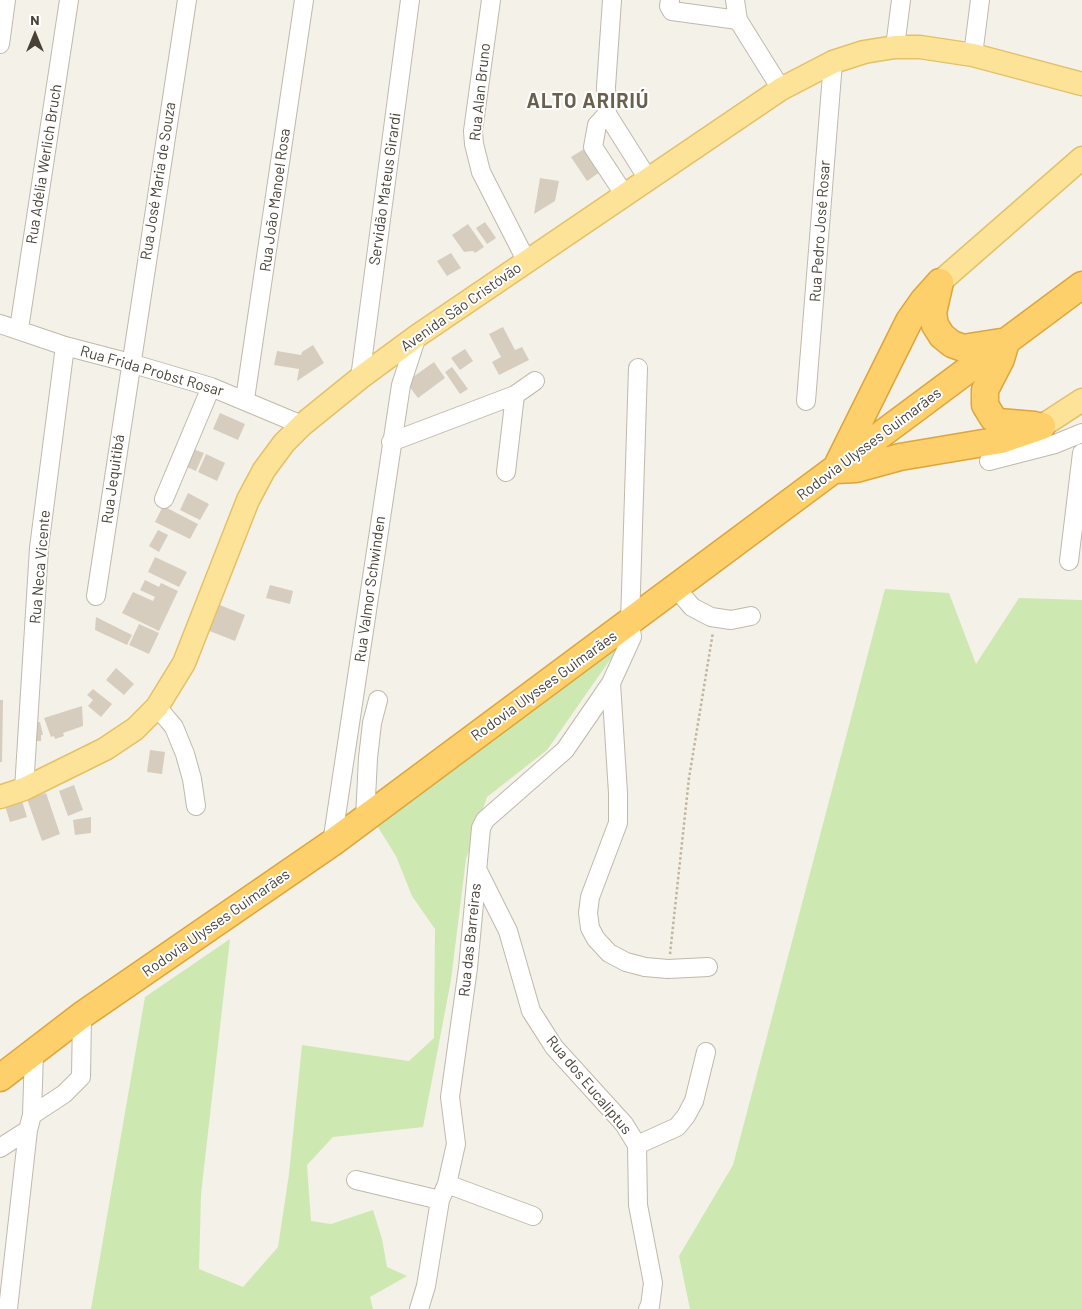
<!DOCTYPE html>
<html>
<head>
<meta charset="utf-8">
<style>
  body { margin:0 }
  #map { position:relative; width:1082px; height:1309px; overflow:hidden; background:#f4f1e8; font-family:Barlow,sans-serif }
  canvas { display:block }
  .north { position:absolute; left:10px; top:10px; width:50px; height:50px; -webkit-text-stroke:4px #fff; paint-order:stroke; rotate:0deg; font-size:14px; font-weight:700; line-height:20px; text-align:center; color:#484137 }
  .north::after { content:''; display:block; margin:auto; width:18px; height:22px; background:#484137; clip-path:polygon(50% 0,100% 100%,50% 72%,0 100%) }
</style>
</head>
<body>
<div id="map">
<canvas width="1082" height="1309"></canvas>
<div class="north">N</div>
</div>
<script>
const ctx = document.querySelector('canvas').getContext('2d');
ctx.lineJoin = 'round';
function paint(path, color) {
  ctx.fillStyle = color;
  ctx.fill(path, 'evenodd');
}
function toPath(rows) {
  const path = new Path2D();
  for (const r of rows) {
    path.moveTo(r[0], r[1]);
    for (let i = 2; i < r.length; i += 2) path.lineTo(r[i], r[i + 1]);
  }
  return path;
}
function stroke(path, color, width, dash) {
  ctx.strokeStyle = color;
  ctx.lineWidth = width;
  ctx.lineCap = dash ? 'butt' : 'round';
  ctx.setLineDash(dash || []);
  ctx.stroke(path);
}
function label(font, color, halo, rows, align = 'center') {
  ctx.font = font + ' Barlow,sans-serif';
  ctx.lineWidth = 4;
  ctx.setLineDash([]);
  ctx.textBaseline = 'middle';
  ctx.strokeStyle = halo;
  ctx.fillStyle = color;
  for (const [text, x, y, turn = 0] of rows) {
    ctx.save();
    ctx.translate(x, y);
    ctx.rotate((+turn || 0) * Math.PI / 180);
    ctx.textAlign = isNaN(turn) ? turn : align;
    if (halo) ctx.strokeText(text, 0, 0);
    ctx.fillText(text, 0, 0);
    ctx.restore();
  }
}
const green = toPath([
  [885,589,949,593,976,664,1019,598,1082,600,1082,1309,690,1309,679,1256,733,1165],
  [619,647,547,750,487,797,466,859,451,980,423,1127,333,1137,307,1165,311,1221,331,1224,373,1210,382,1239,387,1267,407,1276,370,1297,373,1309,91,1309,145,997,230,939,201,1194,199,1269,243,1287,278,1247,289,1174,302,1045,409,1061,434,1038,435,929,412,896,396,856,376,824]
]);
const building = toPath([
  [584,149,600,172,587,181,571,157],
  [540,178,559,181,555,201,534,214],
  [485,222,496,238,487,244,476,228],
  [468,224,484,247,475,253,473,251,464,252,452,235],
  [451,253,461,268,447,276,437,261],
  [503,327,515,350,522,347,529,360,499,375,492,362,501,357,489,334],
  [313,345,324,363,297,381,299,369,274,365,277,351,301,355,302,352],
  [465,349,473,361,460,370,451,358],
  [434,362,445,378,418,398,406,382],
  [452,367,468,389,460,394,445,372],
  [220,413,245,424,238,440,213,429],
  [190,448,204,453,196,471,182,465],
  [206,454,225,463,217,481,198,472],
  [188,493,209,504,200,520,180,510],
  [163,506,198,524,190,539,155,522],
  [158,530,168,535,159,552,149,546],
  [155,557,187,572,179,587,148,572],
  [145,580,159,587,161,583,178,591,159,631,122,613,133,592,153,601,155,597,140,590],
  [270,585,293,591,290,604,266,598],
  [212,602,245,615,235,641,202,628],
  [96,617,132,635,127,645,95,630],
  [139,624,159,633,149,654,129,645],
  [116,668,134,684,124,695,106,680],
  [93,689,112,704,101,717,88,706,93,700,87,695],
  [0,700,3,700,2,762,0,762],
  [82,706,83,726,63,733,64,736,55,739,54,736,51,737,44,718],
  [40,722,43,735,41,735,41,741,31,741,30,723],
  [150,750,165,752,162,774,147,772],
  [74,785,83,810,68,816,59,791],
  [46,793,60,834,42,841,27,799],
  [22,801,27,817,10,822,5,806],
  [91,817,91,833,75,835,73,820]
]);
const path = toPath([
  [670,954,689,778,713,632]
]);
const minor = toPath([
  [491,0,473,131,474,144,481,172,527,262],
  [612,0,606,87,607,114,648,179],
  [670,0,669,6,672,11,738,20],
  [735,0,738,20,781,89],
  [0,44,6,0],
  [895,47,901,0],
  [973,55,980,0],
  [607,114,597,125,593,147,624,194],
  [0,324,65,346,130,363,211,387,302,425],
  [19,329,69,0],
  [360,378,410,0],
  [245,399,304,0],
  [806,401,833,62],
  [391,442,515,395,535,381],
  [989,461,1055,444,1082,433],
  [506,472,515,395],
  [164,499,211,387],
  [1069,561,1082,453],
  [676,588,692,607,711,617,731,620,751,616],
  [96,596,187,0],
  [611,683,618,793,618,823,590,897,588,913,590,928,596,939,609,953,626,962,645,967,668,969,708,967],
  [157,707,174,727,185,754,192,779,196,806],
  [24,789,39,548,65,346],
  [365,818,368,758,372,723,378,700],
  [332,843,401,385,417,336],
  [478,871,508,931,531,1011,540,1025,554,1047,624,1124,637,1145,638,1205,653,1283,650,1306,648,1309],
  [32,1115,64,1094,81,1077,82,1015],
  [637,1145,677,1127,686,1116,694,1101,706,1052],
  [0,1148,28,1130],
  [356,1180,440,1200],
  [447,1184,533,1216],
  [8,1309,28,1130,32,1115,34,1052],
  [419,1309,426,1286,440,1200,447,1184,456,1144,450,1097,468,968,481,828,485,820,565,750,611,683,632,637,630,622,638,368]
]);
const major = toPath([
  [940,282,1082,158],
  [1042,426,1082,400],
  [0,797,24,789,105,749,135,729,157,707,184,663,248,500,264,470,284,443,302,425,360,378,417,336,781,89,833,62,864,52,895,47,920,47,973,55,1082,84]
]);
const highway = toPath([
  [940,282,933,313,935,325,942,336,952,344,963,348,1001,342],
  [1006,342,1001,359,985,390,985,405,993,418,999,422,1034,425],
  [838,464,909,321,923,301,940,282],
  [836,470,856,469,900,457,1001,440,1042,426],
  [0,1078,82,1015,332,843,1082,285]
]);
const streetNames = [
  ["Rua Alan Bruno",480,92,-84],
  ["Rua Adélia Werlich Bruch",44,164,-81],
  ["Rua José Maria de Souza",158,181,-81],
  ["Servidão Mateus Girardi",385,189,-82],
  ["Rua João Manoel Rosa",275,200,-82],
  ["Rua Pedro José Rosar",820,231,-86],
  ["Avenida São Cristóvão",461,307,-35],
  ["Rua Frida Probst Rosar",152,371,16],
  ["Rodovia Ulysses Guimarães",869,444,-37],
  ["Rua Jequitibá",113,479,-82],
  ["Rua Neca Vicente",40,567,-85],
  ["Rua Valmor Schwinden",370,589,-82],
  ["Rodovia Ulysses Guimarães",544,686,-36],
  ["Rodovia Ulysses Guimarães",216,923,-35],
  ["Rua das Barreiras",470,940,-84],
  ["Rua dos Eucaliptus",589,1085,50]
];
const districtNames = [
  ["ALTO ARIRIÚ",588,101]
];
paint(green, '#cee8b1');
paint(building, '#d6cdbe');
stroke(minor, '#c0b9ab', 20);
stroke(major, '#e3c167', 25);
stroke(highway, '#dda53a', 29);
stroke(path, '#c1b59c', 2.5, [2.5, 2.5]);
stroke(minor, '#fff', 18);
stroke(major, '#fde398', 22);
stroke(highway, '#fdd06b', 26);
label('15px', '#484137', '#fff', streetNames);
ctx.letterSpacing = '1px';
label('bold 20px', '#6a604e', '#fff', districtNames);
ctx.letterSpacing = '0px';
</script>
</body>
</html>
